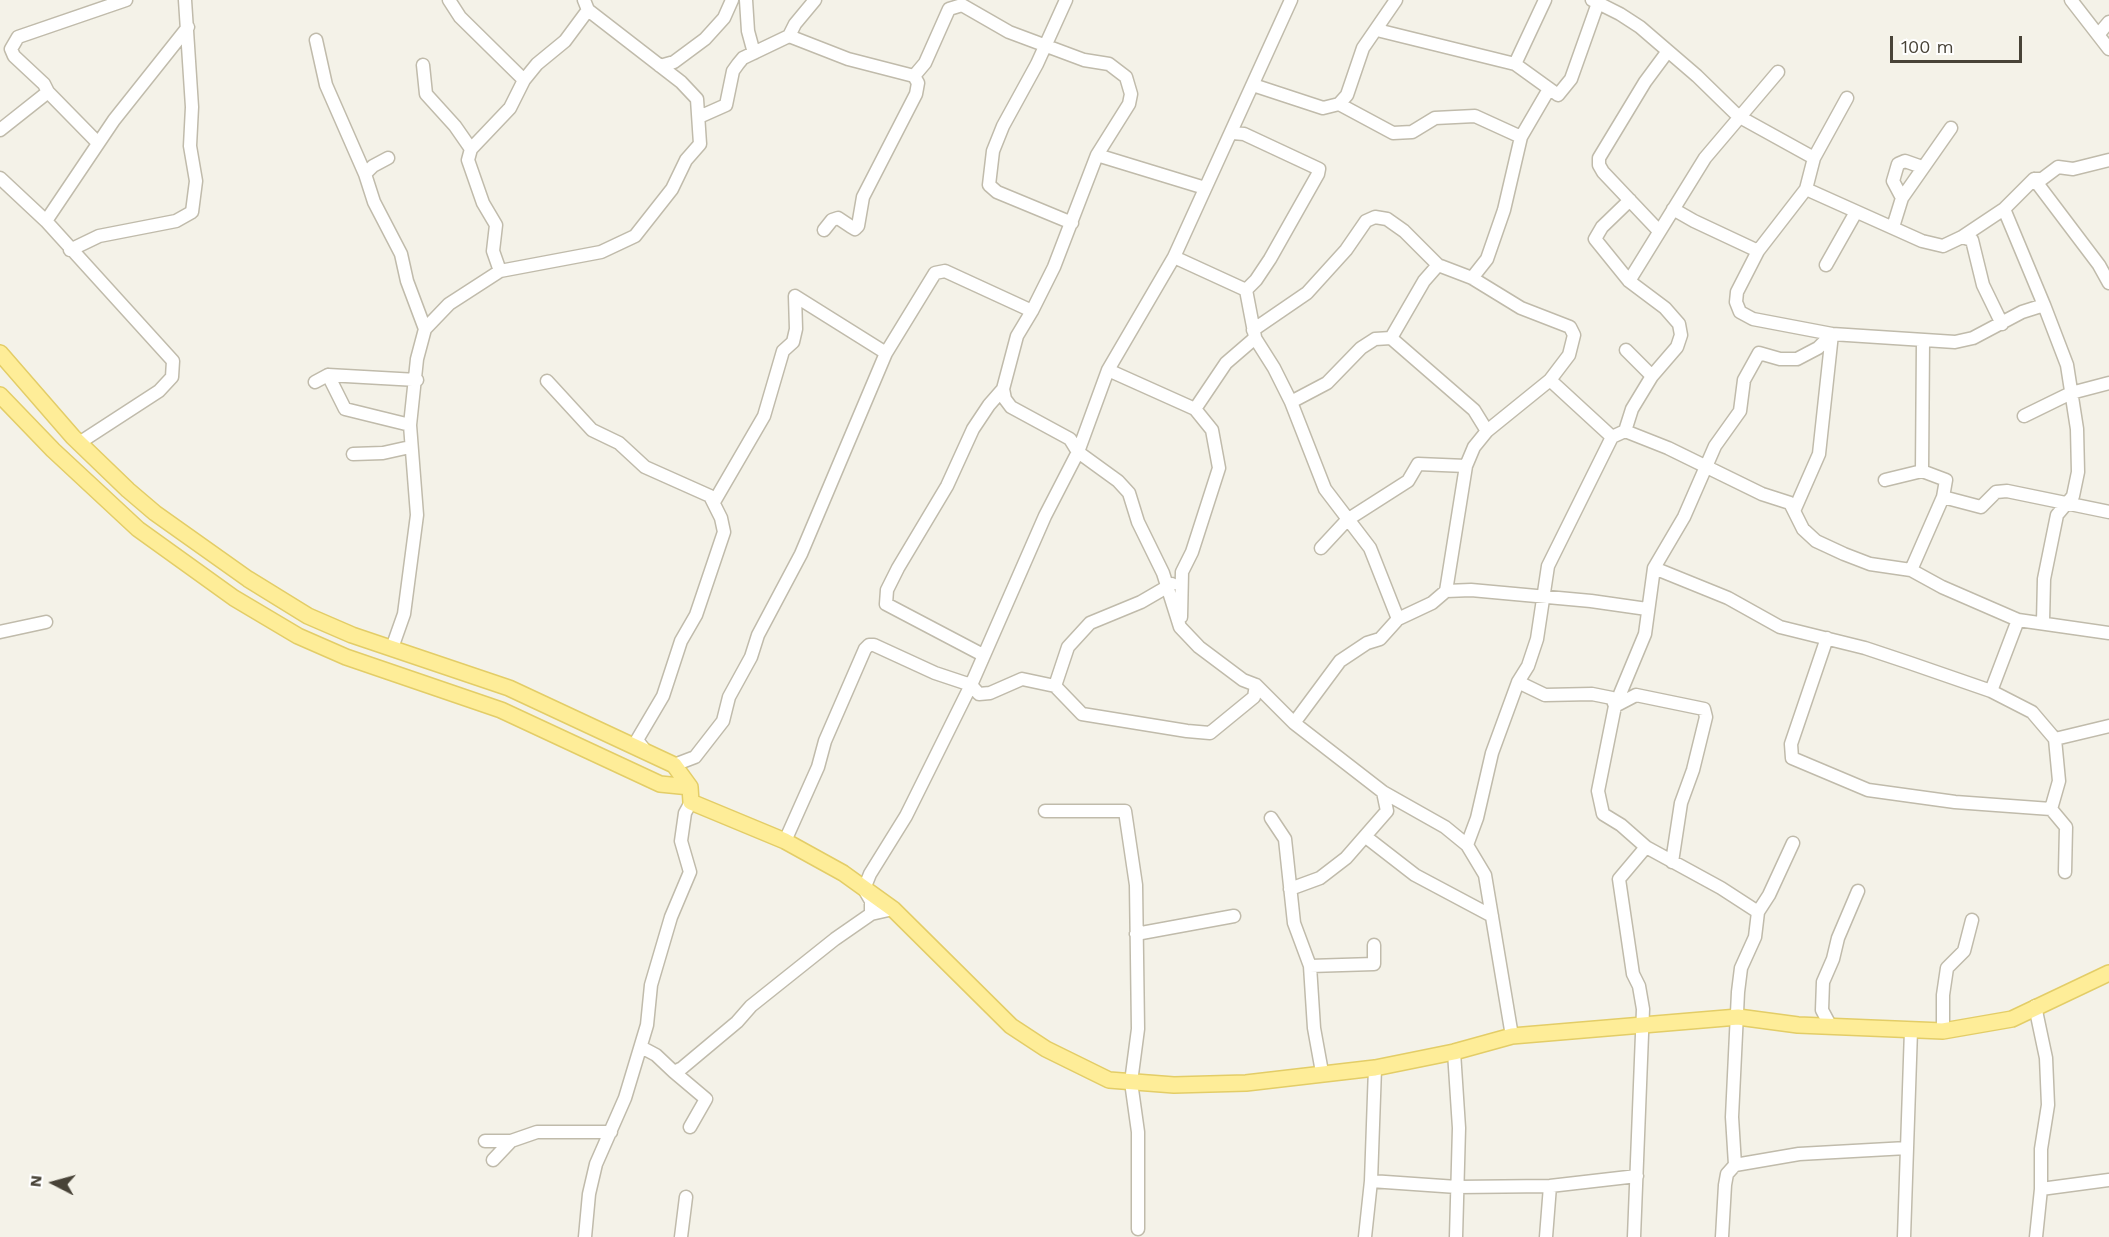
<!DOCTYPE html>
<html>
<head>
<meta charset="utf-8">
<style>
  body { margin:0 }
  #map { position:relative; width:2109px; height:1237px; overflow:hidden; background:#f4f2e8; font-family:"Work Sans",sans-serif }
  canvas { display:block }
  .north { position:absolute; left:24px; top:1153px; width:60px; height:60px; -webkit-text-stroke:4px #fff; paint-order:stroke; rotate:276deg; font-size:16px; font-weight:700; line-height:24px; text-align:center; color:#484337 }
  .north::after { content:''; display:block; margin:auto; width:21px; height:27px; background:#484337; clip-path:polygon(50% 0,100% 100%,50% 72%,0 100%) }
  .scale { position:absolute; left:1890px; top:36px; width:132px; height:27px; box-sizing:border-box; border:3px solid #484337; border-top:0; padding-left:8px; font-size:18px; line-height:21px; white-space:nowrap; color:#484337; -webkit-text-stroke:4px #fff; paint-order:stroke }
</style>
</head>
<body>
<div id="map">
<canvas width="2109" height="1237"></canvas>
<div class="north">N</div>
<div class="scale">100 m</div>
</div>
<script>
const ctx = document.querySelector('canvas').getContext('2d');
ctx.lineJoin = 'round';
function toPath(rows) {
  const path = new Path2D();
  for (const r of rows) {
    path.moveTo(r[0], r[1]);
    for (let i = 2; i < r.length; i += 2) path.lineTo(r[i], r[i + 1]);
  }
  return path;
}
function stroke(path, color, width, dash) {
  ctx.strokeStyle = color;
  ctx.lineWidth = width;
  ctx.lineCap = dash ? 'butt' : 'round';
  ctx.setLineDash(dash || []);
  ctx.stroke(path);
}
const minor = toPath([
  [449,0,460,17,524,80],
  [746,0,748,31,754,53],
  [1066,0,1037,64,1003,126,993,151,989,185,997,192,1072,223],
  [1592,0,1620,14,1640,27,1697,76,1738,116,1814,158],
  [2071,0,2109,49],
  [1377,30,1515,64,1558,95,1571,79,1598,3],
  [2098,35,2109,22],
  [789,36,848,59,914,76,918,83,916,94,863,197,858,226,855,229,850,226,838,218,832,220,824,230],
  [316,40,326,85,365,174],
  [1515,64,1545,0],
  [423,65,426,94,455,126,471,149],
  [660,66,674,62,705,39,724,18,732,0],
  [914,76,925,63,949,9,962,5,1009,32,1084,60,1109,64,1126,77,1131,94,1129,104,1097,155,1054,267,1032,311,1017,336,1003,389,1005,399,1011,407,1070,439,1078,452,1118,481,1129,493,1138,522,1163,573,1180,627,1199,647,1243,680,1256,685,1294,723],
  [1253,85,1323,108,1339,104,1347,95,1363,48,1396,0],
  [1847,98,1814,158,1806,189,1758,251,1737,292,1736,302,1740,312,1753,319,1832,334,1955,342,1973,338,2022,312,2044,305,2004,209],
  [1339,104,1393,133,1412,132,1435,118,1475,116,1521,137],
  [699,117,726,105,733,71,738,64,743,58,789,36,795,24,815,0],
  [0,130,48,92],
  [1233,133,1244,134,1319,169,1318,174,1270,259,1256,280,1246,290],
  [98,143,48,92,44,84,14,56,11,49,18,37,126,0],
  [1097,155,1205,188],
  [388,158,373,166,365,174,374,202,401,254,407,281,425,329],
  [0,178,46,221,173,361,172,377,159,391,79,443],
  [2034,179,2042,179,2058,167,2073,169,2109,160],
  [1806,189,1922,241,1943,246,1962,237,2004,209,2034,179,2099,265,2109,283],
  [1902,198,1893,181,1898,164,1905,161,1922,167],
  [1673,209,1694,221,1758,251],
  [46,221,114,120,188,27],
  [1893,227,1902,198,1951,128],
  [1658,230,1603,172,1599,165,1599,158,1645,82,1668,51],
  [1962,237,1972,240,1983,285,2002,324],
  [70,250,99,236,176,221,192,212,196,181,190,146,192,107,185,0],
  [1174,257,1246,290,1255,337],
  [1826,265,1856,212],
  [500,271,493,251,496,225,483,203,468,160,471,149,510,108,524,80,537,64,565,41,588,10],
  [1472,278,1487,259,1504,210,1521,137,1549,89],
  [1629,281,1705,158,1778,72],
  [1253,330,1307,293,1346,250,1366,221,1375,217,1387,219,1404,231,1438,265,1472,278,1521,308,1570,327,1574,335,1569,355,1550,380,1487,431,1474,447,1466,466,1446,591],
  [1391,338,1424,281,1438,265],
  [1626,350,1652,376],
  [1108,370,1195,409,1226,363,1255,338,1274,368,1291,402,1325,489,1370,548,1398,619,1380,639,1367,643,1340,661,1294,723,1383,792,1445,827,1467,845,1485,875,1512,1036],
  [328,375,345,409,410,425],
  [1550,380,1612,437],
  [547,381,592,430,619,443,645,467,710,496,721,518,724,532,696,615,681,641,663,696,637,740,644,749],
  [315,382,328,375,417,380],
  [1291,402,1327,383,1361,348,1375,339,1391,338,1474,410,1487,431],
  [2024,416,2071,393,2109,383],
  [1625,431,1632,409,1652,376,1677,347,1681,335,1679,324,1665,308,1629,281,1595,239,1602,227,1630,200],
  [353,454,383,453,410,447,411,450],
  [1922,471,1923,341],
  [1885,480,1922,471,1946,480,1943,497,1911,570],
  [1943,497,1981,507,1996,492,2007,491,2109,512],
  [714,502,764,416,783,351,793,342,796,329,795,296,886,353],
  [1794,511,1819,454,1832,334],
  [1321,548,1347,520,1408,481,1418,464,1466,466],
  [1654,568,1728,598,1780,627,1865,648,1910,663,1991,691,2032,712,2055,739,2059,781,2051,809],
  [1181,617,1182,572,1192,552,1219,468,1212,430,1195,409],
  [1398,619,1432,603,1446,591,1471,590,1591,601,1647,609],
  [2043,622,2044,579,2057,515,2073,496,2078,472,2077,429,2067,365,2044,305],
  [0,632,46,622],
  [1827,638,1791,744,1792,758,1868,790,1955,802,2051,809,2066,827,2065,872],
  [392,648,404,614,417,515,410,425,417,359,425,329,449,304,500,271,601,252,635,236,672,189,686,160,700,144,697,99,681,82,588,10,584,0],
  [983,655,886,604,887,590,898,568,947,486,973,429,989,405,1003,389],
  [1518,682,1545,695,1592,694,1612,698,1615,706,1636,695,1704,709,1706,717,1693,770,1681,803,1672,862],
  [1055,686,1068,647,1090,623,1141,602,1172,584],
  [1991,691,2018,620],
  [2055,739,2109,726],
  [674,765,695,757,723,721,729,697,751,657,758,635,801,554,886,353,935,273,945,271,1032,311],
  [1045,811,1125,811,1136,885,1138,1029,1131,1082,1138,1132,1138,1229],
  [1271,818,1285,839,1294,923,1310,966,1314,1028,1322,1072],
  [1366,837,1415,875,1492,916],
  [785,841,818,767,825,741,865,649,869,645,874,645,935,673,971,685,979,694,990,693,1022,679,1055,686,1082,714,1187,731,1210,733,1254,697,1256,685],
  [1467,845,1477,818,1492,753,1518,682,1528,666,1537,639,1548,566,1612,437,1625,431,1668,448,1762,494,1790,503,1803,529,1816,541,1844,554,1870,564,1911,570,1942,587,2018,620,2109,633],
  [1290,889,1320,878,1346,858,1387,811,1383,792],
  [1758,912,1769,895,1793,843],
  [871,914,871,901,864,889,870,874,906,816,971,685,1045,516,1078,452,1108,370,1174,257,1291,0],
  [1136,934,1234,916],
  [1310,966,1374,964,1374,945],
  [2035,1006,2046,1058,2048,1105,2041,1149,2041,1189,2036,1237],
  [1830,1025,1822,1010,1823,982,1833,959,1838,938,1858,891],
  [1943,1031,1943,995,1947,968,1964,951,1972,920],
  [641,1047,656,1055,674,1072,682,1068,737,1022,751,1006,835,939,871,914,893,909],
  [1454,1052,1459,1128,1456,1237],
  [1375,1068,1371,1181,1457,1187,1550,1186,1637,1176],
  [674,1072,706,1099,690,1127],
  [485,1141,511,1141,537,1132,611,1132],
  [493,1160,511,1141],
  [1735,1165,1732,1117,1738,992,1741,968,1755,937,1758,912,1721,888,1646,847,1621,825,1603,814,1598,791,1615,706,1645,634,1654,568,1684,517,1715,446,1740,411,1744,380,1759,353,1780,359,1797,359,1818,348,1832,334],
  [2041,1189,2109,1180],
  [585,1237,589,1194,596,1164,625,1098,647,1025,651,985,671,917,690,872,681,841,685,813,691,802],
  [681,1237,686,1197],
  [1365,1237,1371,1181],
  [1546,1237,1550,1186],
  [1634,1237,1643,1009,1639,986,1633,974,1619,879,1646,847],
  [1722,1237,1725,1185,1727,1174,1735,1165,1799,1154,1907,1148],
  [1904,1237,1911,1030]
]);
const major = toPath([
  [0,353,73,437,128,490,155,513,248,579,308,616,352,635,509,688,674,765,690,787,691,802,785,841,843,873,893,909,1011,1026,1046,1049,1109,1080,1174,1085,1246,1083,1375,1068,1454,1052,1512,1036,1738,1017,1798,1025,1943,1031,2012,1019,2109,973],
  [0,395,53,450,138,529,234,598,298,636,346,657,501,710,660,784,690,787]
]);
stroke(minor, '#c0bbab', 15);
stroke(major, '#e3cd67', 18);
stroke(minor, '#fff', 12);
stroke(major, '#feed98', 15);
</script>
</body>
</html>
